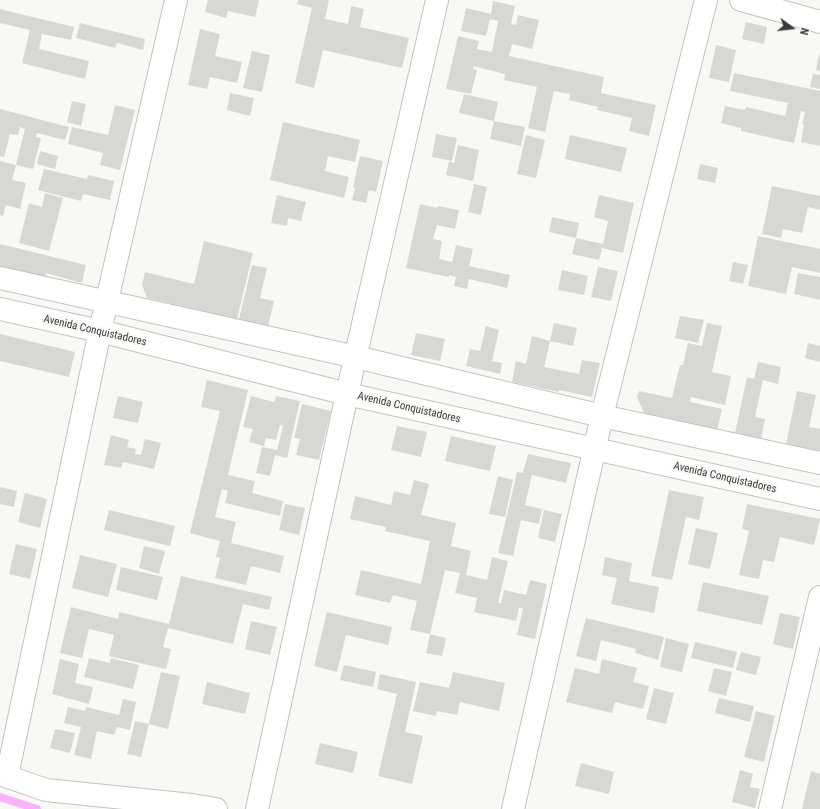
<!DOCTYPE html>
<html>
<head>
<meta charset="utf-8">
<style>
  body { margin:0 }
  #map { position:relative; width:820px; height:809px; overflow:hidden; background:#f8f9f4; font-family:"Roboto Condensed",sans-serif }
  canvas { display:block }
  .north { position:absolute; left:772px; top:8px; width:40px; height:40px; -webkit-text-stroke:3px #f8f9f4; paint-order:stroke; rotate:105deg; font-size:11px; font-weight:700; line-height:16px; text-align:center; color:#3b3b3a }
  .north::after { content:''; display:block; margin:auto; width:14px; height:18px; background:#3b3b3a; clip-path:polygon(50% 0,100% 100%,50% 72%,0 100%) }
</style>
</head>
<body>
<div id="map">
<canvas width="820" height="809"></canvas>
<div class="north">N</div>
</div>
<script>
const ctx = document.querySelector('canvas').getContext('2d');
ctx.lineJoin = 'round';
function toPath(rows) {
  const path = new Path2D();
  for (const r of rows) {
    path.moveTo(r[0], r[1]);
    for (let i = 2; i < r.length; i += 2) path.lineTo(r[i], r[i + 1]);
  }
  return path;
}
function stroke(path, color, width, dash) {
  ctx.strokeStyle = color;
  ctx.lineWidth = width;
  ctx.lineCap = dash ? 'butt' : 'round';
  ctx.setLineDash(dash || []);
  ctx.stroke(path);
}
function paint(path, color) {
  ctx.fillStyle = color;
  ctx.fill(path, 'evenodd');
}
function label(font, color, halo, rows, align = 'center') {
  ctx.font = font + ' "Roboto Condensed",sans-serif';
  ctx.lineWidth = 4;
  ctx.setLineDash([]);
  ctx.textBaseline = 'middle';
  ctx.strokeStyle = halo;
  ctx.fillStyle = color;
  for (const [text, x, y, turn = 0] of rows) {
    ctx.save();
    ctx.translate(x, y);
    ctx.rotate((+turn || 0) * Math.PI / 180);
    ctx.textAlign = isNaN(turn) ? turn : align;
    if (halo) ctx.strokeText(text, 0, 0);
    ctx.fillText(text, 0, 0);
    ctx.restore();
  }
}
const stream = toPath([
  [0,797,37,809]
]);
const building = toPath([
  [208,0,259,0,255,17,228,11,226,18,205,12],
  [298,0,329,0,325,19,348,24,351,6,364,9,360,27,409,38,402,68,323,50,314,88,295,83,312,8,297,4],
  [493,1,515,6,511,24,516,25,518,15,539,20,532,49,512,44,509,56,604,77,601,93,656,105,649,136,629,131,632,118,597,110,598,107,569,100,570,94,554,91,545,132,528,128,537,87,504,80,505,74,473,66,473,69,477,70,471,94,446,89,458,36,479,41,477,49,492,52,498,21,490,19,486,36,461,31,466,8,491,14],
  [0,9,74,27,71,40,42,34,39,49,89,61,85,79,22,63,30,30,0,23],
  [746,22,767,27,764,44,742,39],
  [80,23,145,39,143,50,117,43,115,48,76,38],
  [200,29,220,34,215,56,242,62,237,83,210,77,207,89,188,85],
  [716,45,736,50,729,82,709,78],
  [252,51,270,55,262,92,243,88],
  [819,55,820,55,820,71,816,70],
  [734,73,820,91,820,146,801,142,804,125,802,124,805,112,801,111,794,143,741,131,741,128,721,123,725,106,745,110,746,107,785,116,788,103,730,91],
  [813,74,820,75,820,89,810,87],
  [230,93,254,98,250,116,227,110],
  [464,94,498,102,494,121,459,113],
  [72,101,86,104,81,126,67,122],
  [115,105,135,110,120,170,100,165,103,153,68,144,72,127,108,135],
  [0,109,69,127,65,140,37,133,36,137,41,138,33,169,16,165,12,180,26,183,20,209,6,205,3,216,0,215,0,161,16,165,25,129,20,127,18,135,10,134,4,157,0,156],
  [494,121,525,127,521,146,490,139],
  [283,122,360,140,355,162,328,156,325,171,349,177,344,198,270,180],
  [436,134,457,138,452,161,432,157],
  [526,135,545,140,536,178,517,174],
  [570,135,627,148,621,172,565,159],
  [458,145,479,150,473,181,446,175,449,161,454,163],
  [40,151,58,156,55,169,37,164],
  [360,156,383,161,376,192,369,190,366,203,352,200,355,188,353,187],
  [700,164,718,168,715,183,697,179],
  [44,169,87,179,88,175,114,181,110,200,83,194,81,201,38,190],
  [474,184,487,187,481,215,468,212],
  [772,186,820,196,820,210,808,207,802,233,783,229,781,238,762,234],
  [45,193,63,198,49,251,19,243,29,203,42,207],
  [277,195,306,202,301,221,288,218,287,226,271,223],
  [599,195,634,203,623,253,602,248,599,260,572,254,576,238,603,244,608,221,594,217],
  [420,204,437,208,438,206,459,210,455,229,437,225,433,239,442,241,439,259,452,262,456,245,473,249,469,266,510,275,507,288,469,279,467,289,454,286,456,277,449,275,449,277,406,268],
  [552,217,579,223,576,238,549,232],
  [758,236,820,249,820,273,792,267,786,294,748,286],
  [204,241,253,253,237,319,147,298,142,285,145,272,194,284],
  [0,244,86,265,82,283,46,273,45,279,0,268],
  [733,262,748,265,743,284,729,281],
  [252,265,267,268,260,298,274,301,268,326,239,319],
  [598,267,618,271,611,301,591,297],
  [562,270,588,276,584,295,558,290],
  [798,273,820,277,820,300,794,294],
  [680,316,704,320,698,343,675,338],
  [554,323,577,328,573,346,550,341,544,367,579,374,582,360,600,363,592,397,559,390,559,392,512,382,516,361,526,364,532,336,550,341],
  [707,323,722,326,712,372,731,376,725,405,691,397,690,402,722,409,717,431,645,415,637,397,639,391,672,398,680,365,683,365,688,343,702,346],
  [486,326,499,330,492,361,502,363,500,374,466,366,470,349,480,351],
  [416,333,445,339,440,361,411,355],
  [0,334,75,352,69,377,0,361],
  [808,343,820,346,820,362,805,358],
  [758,362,781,367,778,384,763,380,755,417,765,419,761,439,735,433,747,377,754,379],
  [207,380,248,390,228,475,255,481,252,493,283,501,280,516,225,503,228,491,222,489,215,517,236,522,231,543,284,556,280,573,251,566,246,585,215,578,220,558,216,557,220,541,190,533,220,411,201,407],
  [797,391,816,395,809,427,820,429,820,451,786,444],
  [118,396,143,402,138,423,113,418],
  [251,396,274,402,276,396,300,401,287,458,275,455,270,476,256,473,262,447,277,450,283,426,280,425,276,440,266,438,264,446,249,442,253,429,243,427],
  [302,404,331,411,319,460,296,455,300,439,294,438],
  [397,426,427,432,421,457,391,450],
  [111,435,129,440,127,447,136,449,135,454,141,455,145,439,161,443,154,469,123,462,121,468,104,465],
  [451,436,496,446,490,471,445,461],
  [528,454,571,463,566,483,532,475,525,505,542,509,539,524,521,520,513,556,498,553,517,472,523,473],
  [498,476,513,480,505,517,489,514],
  [414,480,429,484,421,515,456,523,451,546,471,551,466,575,487,580,492,557,508,561,498,603,501,603,504,590,526,595,530,580,547,584,535,639,517,635,523,608,519,608,516,621,474,612,477,598,455,593,460,573,445,570,430,634,446,638,442,656,426,653,430,634,410,630,417,601,393,595,390,603,355,595,361,570,421,584,430,541,385,531,386,527,350,519,355,496,391,505,394,491,410,495],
  [0,487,17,491,14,507,0,504],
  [669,490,704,497,699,520,686,517,672,580,651,576],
  [25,493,47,499,40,528,18,522],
  [285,504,305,508,299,535,279,530],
  [747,504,820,519,814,545,780,537,774,562,763,560,759,579,739,575,749,531,742,529],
  [109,510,175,526,170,546,104,530],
  [544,510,562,514,555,542,538,538],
  [696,528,718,533,710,569,688,564],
  [16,544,37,549,30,579,9,574],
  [144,546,165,551,159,574,139,568],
  [80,555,117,564,108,597,72,588],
  [605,557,632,563,629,581,659,587,654,613,611,604,617,578,602,575],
  [121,567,163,577,157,600,116,590],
  [181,576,272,597,269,610,243,604,233,644,168,628,163,647,171,649,166,669,109,656,114,635,89,629,82,658,60,653,71,607,118,619,119,612,169,624],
  [703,582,769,596,762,625,697,611],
  [327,612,392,627,388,645,346,635,337,672,314,666],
  [780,613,800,617,793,649,773,644],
  [586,618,664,637,658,660,635,653,636,649,601,640,596,661,576,656],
  [251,621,277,627,270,655,245,649],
  [666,638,689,644,682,672,660,667],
  [695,642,737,652,733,668,691,658],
  [741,652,761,657,756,675,736,670],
  [89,658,110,663,111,658,139,665,133,689,84,677],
  [60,659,79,664,75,683,93,687,89,704,52,694],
  [602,659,637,668,633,682,649,686,643,709,615,702,612,713,566,702,575,668,599,674],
  [344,665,376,672,373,687,340,680],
  [714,668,732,672,726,696,708,691],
  [161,672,180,676,168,729,149,724],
  [453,672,505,683,499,711,460,702,457,715,437,711,436,716,413,711,420,682,449,688],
  [380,674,416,682,405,732,423,736,412,784,378,776,397,694,377,689],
  [207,682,250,693,245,714,202,704],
  [654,688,674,693,666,724,646,719],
  [719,698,754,706,750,722,715,713],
  [123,699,136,702,130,730,117,727,114,735,97,731,91,759,74,755,81,727,64,723,68,707,85,711,86,707,119,715],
  [756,711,775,716,764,762,744,757],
  [135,721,149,724,141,757,127,754],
  [55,729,75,733,70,753,50,748],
  [320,743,358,752,353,773,315,764],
  [581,763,614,772,609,794,575,786],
  [740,770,753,774,750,787,760,789,755,808,732,802],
  [811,771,820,774,820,809,802,809]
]);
const minor = toPath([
  [741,0,820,22],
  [0,278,356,357,602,416,820,463],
  [0,309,100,331,347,394,820,499],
  [0,774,46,790,192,805,216,809],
  [7,776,100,331,176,0],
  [257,809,347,394,437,0],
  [513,809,602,416,706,0],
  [770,809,820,597]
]);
const streetNames = [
  ["Avenida Conquistadores",95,331,13],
  ["Avenida Conquistadores",409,408,13],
  ["Avenida Conquistadores",725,478,13]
];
stroke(stream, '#f8b3fa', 8);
paint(building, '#d7d8d4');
stroke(minor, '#c3c4c0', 24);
stroke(minor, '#fff', 22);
label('11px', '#3b3b3a', '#f8f9f4', streetNames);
</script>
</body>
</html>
